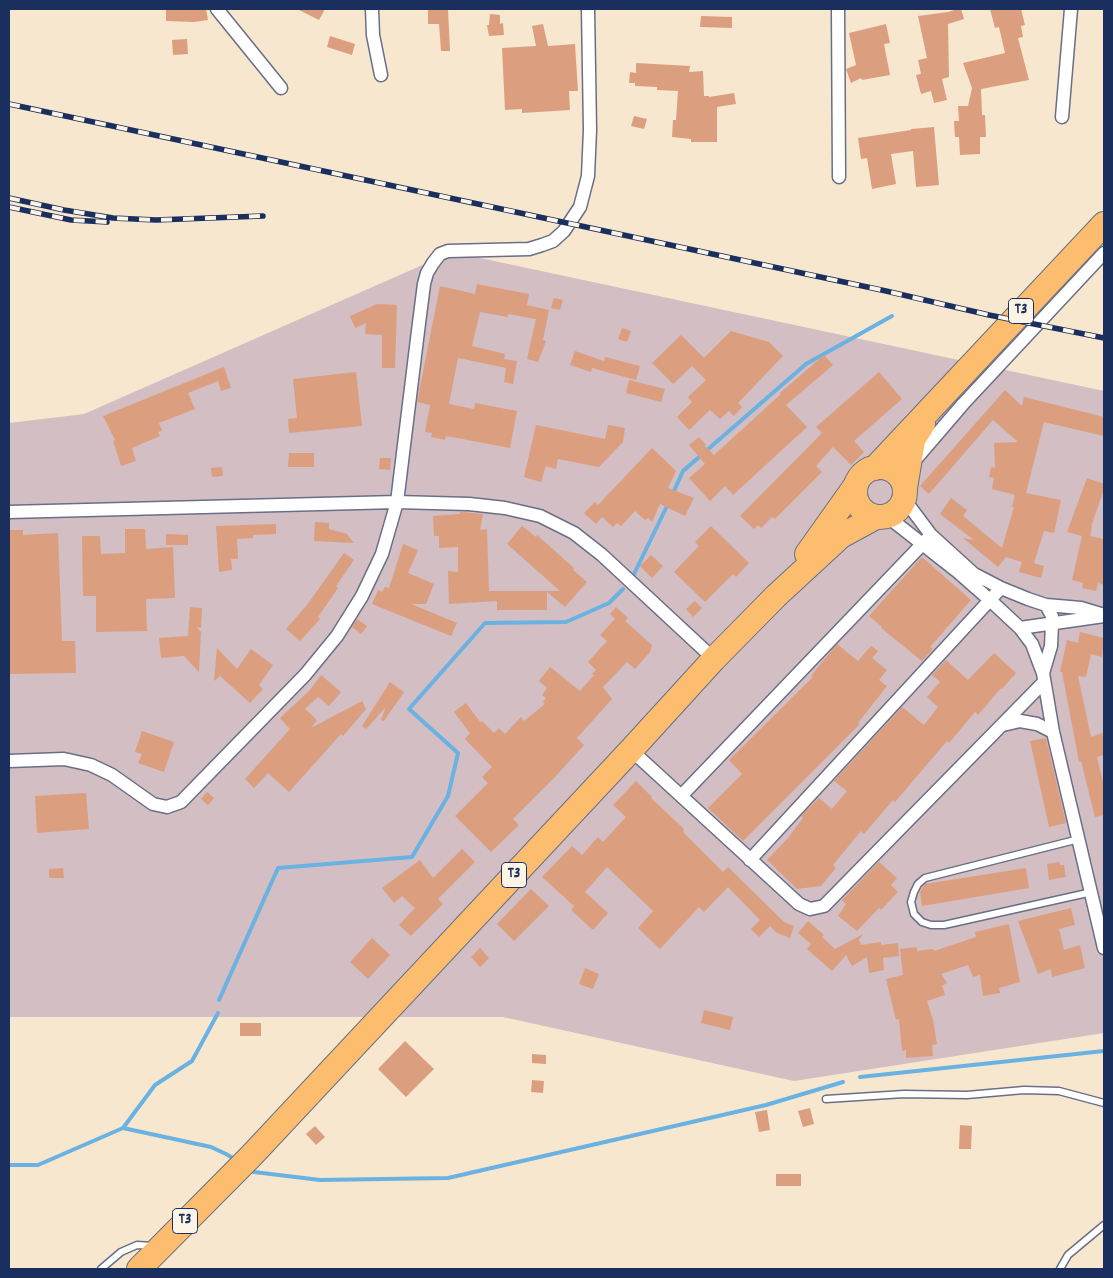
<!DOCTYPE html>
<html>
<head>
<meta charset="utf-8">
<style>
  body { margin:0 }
  #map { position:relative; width:1113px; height:1278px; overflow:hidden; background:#f7e7cf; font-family:Dekko,sans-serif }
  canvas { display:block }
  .frame { position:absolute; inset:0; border:10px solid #1b2f5e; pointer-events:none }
</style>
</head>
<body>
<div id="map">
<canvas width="1113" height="1278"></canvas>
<div class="frame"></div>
</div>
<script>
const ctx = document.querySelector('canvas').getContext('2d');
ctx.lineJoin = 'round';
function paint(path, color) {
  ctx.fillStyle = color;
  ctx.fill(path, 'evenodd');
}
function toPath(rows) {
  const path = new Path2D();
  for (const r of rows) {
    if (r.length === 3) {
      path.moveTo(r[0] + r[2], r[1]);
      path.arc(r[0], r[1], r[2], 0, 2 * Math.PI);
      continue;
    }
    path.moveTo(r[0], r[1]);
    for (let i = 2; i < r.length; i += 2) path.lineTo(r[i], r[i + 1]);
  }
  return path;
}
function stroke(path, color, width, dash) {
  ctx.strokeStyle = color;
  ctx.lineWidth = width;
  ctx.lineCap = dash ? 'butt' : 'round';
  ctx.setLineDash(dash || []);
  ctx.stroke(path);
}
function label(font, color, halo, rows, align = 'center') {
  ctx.font = font + ' Dekko,sans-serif';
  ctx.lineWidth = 4;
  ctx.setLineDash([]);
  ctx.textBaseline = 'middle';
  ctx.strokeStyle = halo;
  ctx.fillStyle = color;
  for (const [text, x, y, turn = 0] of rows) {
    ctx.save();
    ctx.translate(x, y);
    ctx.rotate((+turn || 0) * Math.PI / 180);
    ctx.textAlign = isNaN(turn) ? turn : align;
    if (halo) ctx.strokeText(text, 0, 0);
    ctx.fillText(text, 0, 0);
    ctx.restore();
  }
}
const industrial = toPath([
  [452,252,1104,391,1104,1033,794,1081,503,1017,9,1017,9,423,84,414]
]);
const stream = toPath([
  [673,493,683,471,806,364,892,316],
  [634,574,668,504],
  [219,1000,278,868,412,857,448,796,458,753,409,709,485,623,566,622,609,603,623,589],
  [860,1077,1104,1051],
  [123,1128,155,1085,192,1061,218,1013],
  [9,1165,38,1165,123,1128,211,1147,226,1154,236,1160],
  [248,1169,254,1172,320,1180,448,1178,766,1105,843,1082]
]);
const building = toPath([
  [166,9,206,9,208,20,194,22,166,21],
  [297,9,325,9,319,20],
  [428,9,448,9,450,51,441,51,439,24,428,24],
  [958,9,961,9,964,19,948,24,949,77,942,79,947,100,934,103,931,91,921,94,916,75,921,74,918,60,927,58,918,16,948,12],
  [990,9,1021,9,1025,25,1021,26,1023,37,1018,38,1029,80,981,89,982,115,985,115,986,137,980,137,980,154,960,155,959,137,955,137,954,121,959,121,958,106,968,106,972,88,963,63,1005,53,999,27,995,28],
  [490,14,500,15,500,24,503,23,504,35,489,36,487,25,489,25],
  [701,16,732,17,732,28,700,27],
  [543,24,548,46,575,44,578,91,569,91,570,110,522,113,522,109,505,110,502,48,536,46,532,26],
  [886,24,890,43,884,44,890,75,862,80,861,78,851,83,846,69,856,65,849,33],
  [330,36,355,44,352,55,327,47],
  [187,39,188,54,173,55,172,40],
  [636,63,690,66,689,72,703,71,704,96,709,96,709,97,734,93,736,104,717,107,717,142,691,142,691,139,672,137,673,120,676,120,678,91,657,90,657,87,635,86,635,83,629,83,630,72,636,73],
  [634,116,647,119,644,129,631,126],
  [934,127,939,185,916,187,913,151,891,154,896,184,872,189,867,158,861,159,858,138,911,130,911,129],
  [477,284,529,294,527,305,549,310,543,340,546,341,538,362,527,359,536,319,508,314,508,317,480,312,472,346,505,354,504,359,517,361,513,384,504,382,506,368,458,358,449,404,474,409,475,403,517,411,510,448,446,436,445,440,431,437,432,433,425,432,430,405,417,402,440,286,475,294],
  [554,298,563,300,560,310,551,308],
  [377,304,397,305,395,368,382,368,382,335,365,334,366,323,355,328,350,316],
  [622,328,631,331,627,342,618,339],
  [731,331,769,342,783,356,738,403,742,407,734,416,729,411,720,419,710,410,689,430,677,417,692,402,688,397,706,380,692,366,673,384,652,363,681,335,704,358],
  [575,351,604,361,605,357,640,366,636,380,592,368,591,372,570,365],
  [824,355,833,365,786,405,807,427,733,495,725,486,710,501,689,478,705,464,689,445,699,437,706,445,705,446,714,455,781,394,780,393],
  [224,367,231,388,221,391,218,381,188,393,195,409,159,423,162,431,158,432,160,436,132,448,136,461,121,466,113,441,115,440,103,416],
  [356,372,362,426,289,433,288,419,297,418,293,379],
  [879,372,902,399,854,441,864,452,851,465,833,447,816,466,822,472,775,519,772,517,761,528,758,525,754,529,740,516,822,433,816,427],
  [629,380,665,389,661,402,626,393],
  [1005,390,1022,406,1024,397,1104,417,1104,436,1044,422,1026,493,1061,500,1054,533,1044,531,1034,563,1044,566,1041,578,1019,572,1022,562,1006,557,998,567,963,538,974,540,940,514,951,498,967,510,963,516,1002,548,1014,507,1012,507,1015,495,992,489,994,478,989,477,991,467,995,468,994,443,1018,442,993,420,929,494,920,486],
  [536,425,605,439,608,425,625,428,623,442,599,467,558,459,556,469,546,466,541,482,524,477],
  [652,448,676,471,668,488,694,498,685,516,660,504,652,522,648,518,645,520,635,511,621,526,617,523,613,527,602,517,596,524,584,513,595,502,598,505],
  [289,453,314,453,314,467,288,467],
  [380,458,391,458,390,470,379,469],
  [222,467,223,476,212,477,211,468],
  [1087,478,1104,484,1104,489,1091,527,1092,527,1090,536,1104,539,1104,585,1098,583,1096,591,1082,588,1083,583,1072,580,1082,536,1067,532],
  [460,512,483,514,480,530,487,529,489,591,560,591,507,544,522,526,536,537,537,535,574,568,573,570,587,582,565,607,547,592,547,610,497,610,497,601,449,604,448,571,458,572,458,547,439,548,439,536,434,536,433,516,460,514],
  [315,522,329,523,329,529,347,534,354,543,314,541],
  [276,524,276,534,253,535,253,538,237,539,238,559,231,559,232,570,219,572,216,526],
  [711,526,749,563,736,577,733,574,705,602,674,572,699,546,695,542],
  [125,529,145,529,146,549,173,547,175,598,146,599,147,631,96,632,96,596,83,596,82,536,100,536,101,554,125,553],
  [9,530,23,530,23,535,58,533,62,641,75,641,76,673,9,674],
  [166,534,188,535,188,545,166,545],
  [403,544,418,550,408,573,434,584,426,604,411,604,457,623,451,636,372,604,378,590,382,592,385,587,389,588],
  [344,553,354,560,336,586,338,588,318,617,320,619,300,641,286,629,307,605],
  [651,555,663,566,652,578,640,566],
  [922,557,971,600,930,647,933,649,922,661,881,628,882,627,869,616],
  [695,601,702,608,693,617,686,609],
  [190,607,202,608,201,628,196,627,201,632,199,672,184,656,161,658,159,638,188,636],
  [616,607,628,618,625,621,652,645,650,652,635,669,627,662,603,687,612,699,577,738,584,745,555,777,513,819,519,825,491,852,455,816,488,783,482,777,492,767,465,739,470,733,454,712,466,703,481,723,482,721,494,733,499,728,505,734,521,717,524,721,545,704,543,702,546,698,542,695,547,688,539,681,550,667,580,691,594,675,592,674,596,670,588,662,607,641,600,635,615,619,610,614],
  [357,619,367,626,361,634,352,627],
  [1080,632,1104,638,1102,657,1091,654,1086,677,1078,676,1091,737,1102,733,1104,741,1104,755,1097,757,1104,786,1104,815,1095,817,1081,761,1079,762,1062,672,1060,672,1067,640,1078,643],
  [837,644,858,661,871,646,878,651,872,658,887,670,879,680,887,686,858,723,860,724,743,841,708,808,742,774,729,760,813,677,811,676],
  [217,648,237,669,251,649,273,665,259,685,263,689,250,703,220,676,214,681],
  [994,653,1016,673,1002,689,1001,688,978,715,975,712,949,743,947,741,895,802,893,800,864,834,861,831,833,865,836,868,821,886,797,889,767,860,788,838,803,818,801,816,819,798,832,809,847,791,834,781,902,707,924,725,938,707,927,697,940,682,932,675,946,660,968,680],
  [321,675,341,692,329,706,318,697,305,709,317,720,311,728,362,701,366,709,343,736,341,734,289,792,268,773,254,788,245,779,290,729,280,718,310,690],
  [390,682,404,692,384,721,381,720,386,707,366,729,362,726],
  [142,731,174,742,164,772,138,763,142,754,135,752],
  [1046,738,1066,823,1049,827,1030,741],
  [636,781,652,797,651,798,683,828,684,830,683,832,723,872,728,867,784,922,794,926,790,938,777,933,770,926,759,937,751,929,760,920,728,887,704,912,699,907,660,949,638,928,653,911,607,867,585,892,608,913,593,930,571,910,574,906,542,877,572,846,582,855,598,837,603,842,626,817,613,805],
  [207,792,214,798,208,805,201,799],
  [86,793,89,829,37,833,35,796],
  [462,849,475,862,438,899,443,904,411,936,399,925,415,908,402,896,394,903,382,888,420,860,433,878],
  [879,862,897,878,891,885,898,892,881,910,879,908,857,931,838,916,846,904,842,900],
  [1059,862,1060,865,1064,865,1066,877,1049,880,1047,864],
  [63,868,64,878,49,878,49,869],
  [1026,868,1029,888,922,906,920,892,925,884],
  [531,889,549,906,514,941,497,924],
  [1071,908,1075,925,1059,929,1064,950,1080,945,1085,968,1052,977,1051,969,1038,974,1018,921],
  [808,921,824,935,822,937,835,949,863,934,859,940,861,945,881,942,881,945,898,943,899,956,883,958,884,970,869,973,867,957,852,966,846,955,832,971,807,949,811,944,798,933],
  [1009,924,1020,982,999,988,1000,993,983,996,980,975,973,977,968,965,941,974,947,983,942,986,945,995,927,1001,933,1020,937,1044,932,1045,933,1056,906,1058,906,1050,902,1051,899,1019,896,1020,886,979,903,975,900,949,917,947,917,951,933,949,934,951,976,937,975,932],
  [372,938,390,955,368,979,350,962],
  [480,948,489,958,480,967,471,957],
  [585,968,599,974,593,989,579,984],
  [704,1010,733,1017,730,1030,701,1023],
  [240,1023,261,1023,261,1036,240,1036],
  [405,1041,434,1069,406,1097,378,1069],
  [532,1054,546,1055,546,1064,532,1063],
  [532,1080,544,1081,543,1093,531,1092],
  [810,1108,814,1124,803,1127,798,1111],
  [767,1110,770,1130,759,1132,755,1112],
  [960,1125,972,1126,971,1149,959,1149],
  [315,1126,325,1137,316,1145,306,1134],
  [776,1174,801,1174,801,1186,776,1186]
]);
const lane = toPath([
  [1079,839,925,878,918,884,914,892,911,902,914,914,922,922,931,925,944,925,1092,892],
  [826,1099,904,1094,967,1095,1024,1090,1059,1091,1104,1103],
  [101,1269,121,1252,137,1245,153,1246],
  [1060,1269,1068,1255,1104,1225]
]);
const street = toPath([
  [217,9,281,88],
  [372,9,373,35,381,75],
  [838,9,839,177],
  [1062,117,1071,9],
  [914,461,963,404,1104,253],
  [904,499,931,535,974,574,1001,588,1028,599,1046,605,1081,608,1104,615],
  [9,512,397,502,469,504,505,508,540,516,574,533,602,555,714,659],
  [888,517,958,572,991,601,1020,628,1032,644,1043,673,1053,732,1104,948],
  [1020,628,1104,616],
  [1043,673,1051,646,1052,624,1052,616,1046,605],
  [1003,725,1020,721,1037,724,1053,732],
  [631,750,799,904,810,909,824,906,1044,682],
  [9,761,64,759,91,765,112,775,153,804,167,807,181,802,305,675,337,636,362,596,382,554,397,502,419,323,424,284,427,273,433,263,440,254,448,251,529,249,542,245,553,241,564,231,580,207,588,176,590,130,588,9],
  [682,795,931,535],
  [750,860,1001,588]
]);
const highway = toPath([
  [880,492,25],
  [875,468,1104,224],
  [905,488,913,440,923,424],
  [807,554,856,485],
  [139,1269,252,1155,631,750,714,659,776,596,841,536,876,517]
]);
const rail = toPath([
  [9,104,886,291,989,315,1104,338],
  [9,198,64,210,113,218,156,220,263,216],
  [9,207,71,220,107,222]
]);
const shields = [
  [1021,311,25],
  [514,875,25],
  [185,1221,25]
];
const shieldNames = [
  ["T3",1021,311],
  ["T3",514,875],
  ["T3",185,1221]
];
paint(industrial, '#d2bec3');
stroke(stream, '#6ab2e2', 4);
paint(building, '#db9f7f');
stroke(lane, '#686f86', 9);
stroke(street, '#686f86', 15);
stroke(highway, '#686f86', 26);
stroke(lane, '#fff', 6);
stroke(street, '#fff', 12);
stroke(highway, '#fcbd6f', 24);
stroke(rail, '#1b2f5e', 5.5);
stroke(rail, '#fcf5e5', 4, [11]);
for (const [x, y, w] of shields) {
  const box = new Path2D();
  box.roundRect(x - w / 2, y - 12.5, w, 25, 4);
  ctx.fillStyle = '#fcf5e5';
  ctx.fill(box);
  stroke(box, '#1b2f5e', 1);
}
label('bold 15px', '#1b2f5e', null, shieldNames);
</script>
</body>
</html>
